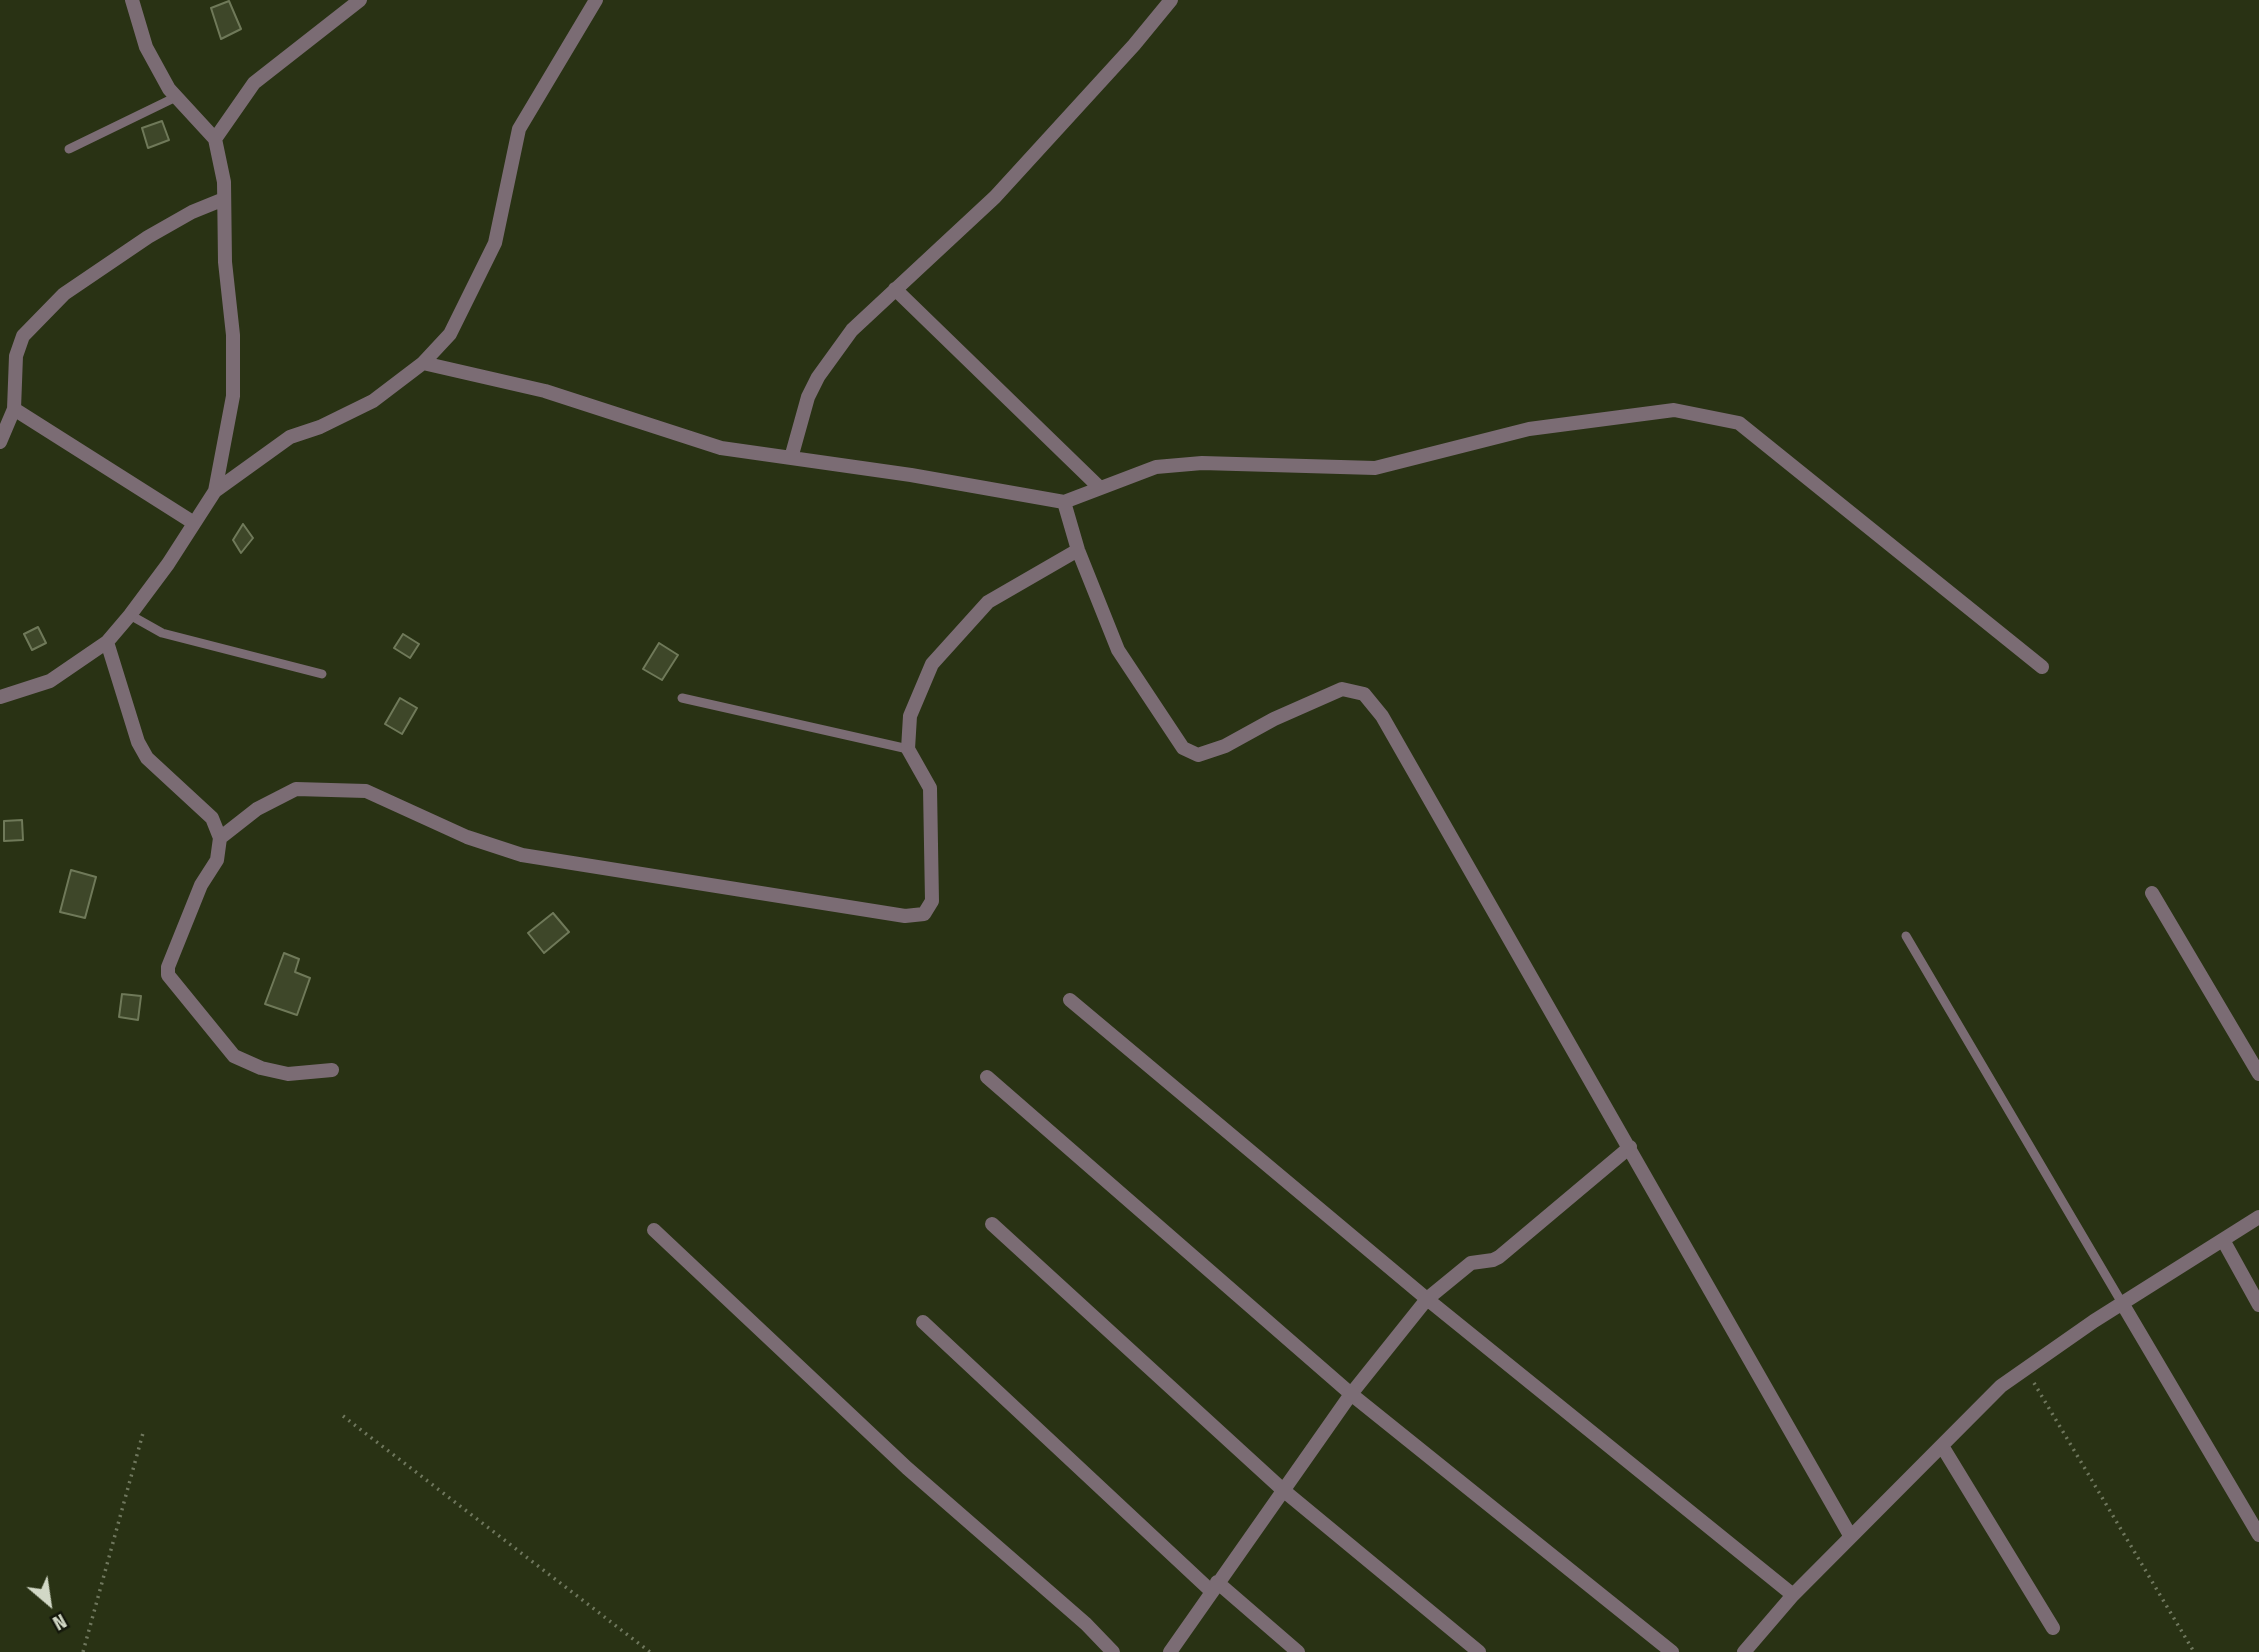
<!DOCTYPE html>
<html>
<head>
<meta charset="utf-8">
<style>
  body { margin:0 }
  #map { position:relative; width:2259px; height:1652px; overflow:hidden; background:#293214; font-family:"Fira Sans Condensed",sans-serif }
  canvas { display:block }
  .north { position:absolute; left:14px; top:1568px; width:70px; height:70px; -webkit-text-stroke:5px #14180b; paint-order:stroke; rotate:151deg; font-size:19px; font-weight:700; line-height:28px; text-align:center; color:#d2d8c6 }
  .north::after { content:''; display:block; margin:auto; width:24px; height:32px; background:#d2d8c6; clip-path:polygon(50% 0,100% 100%,50% 72%,0 100%) }
</style>
</head>
<body>
<div id="map">
<canvas width="2259" height="1652"></canvas>
<div class="north">N</div>
</div>
<script>
const ctx = document.querySelector('canvas').getContext('2d');
ctx.lineJoin = 'round';
function paint(path, color) {
  ctx.fillStyle = color;
  ctx.fill(path, 'evenodd');
}
function toPath(rows) {
  const path = new Path2D();
  for (const r of rows) {
    path.moveTo(r[0], r[1]);
    for (let i = 2; i < r.length; i += 2) path.lineTo(r[i], r[i + 1]);
  }
  return path;
}
function stroke(path, color, width, dash) {
  ctx.strokeStyle = color;
  ctx.lineWidth = width;
  ctx.lineCap = dash ? 'butt' : 'round';
  ctx.setLineDash(dash || []);
  ctx.stroke(path);
}
const building = toPath([
  [229,1,241,29,221,39,211,8,229,1],
  [162,121,169,140,148,148,142,128,162,121],
  [243,524,253,538,241,553,233,540,243,524],
  [38,627,46,643,32,650,24,634,38,627],
  [403,634,419,644,410,658,394,648,403,634],
  [659,643,678,655,662,680,643,669,659,643],
  [400,698,417,708,402,734,385,724,400,698],
  [22,820,23,840,4,841,4,821,22,820],
  [71,870,96,877,85,918,60,912,71,870],
  [553,913,569,932,544,953,528,933,553,913],
  [284,953,299,959,295,972,310,978,297,1015,265,1004,284,953],
  [122,994,141,996,138,1020,119,1017,122,994]
]);
const path = toPath([
  [2034,1383,2194,1652],
  [343,1416,650,1652],
  [83,1652,143,1433]
]);
const lane = toPath([
  [69,149,176,97],
  [130,615,162,633,322,674],
  [682,698,908,749],
  [1906,936,2122,1303]
]);
const street = toPath([
  [132,0,146,47,169,89,215,139,224,182,225,262,233,335,233,396,215,491],
  [215,139,254,83,360,0],
  [895,289,1100,488],
  [423,363,545,391,721,448,911,475,1064,502],
  [14,409,194,523],
  [0,442,14,409,16,356,23,336,64,294,148,237,192,212,224,199],
  [791,458,808,397,818,377,852,330,995,197,1134,45,1171,0],
  [107,642,138,742,147,758,212,818,220,838,217,860,201,885,168,967,168,975,234,1056,261,1068,288,1074,332,1070],
  [0,697,50,681,107,642,130,615,168,564,215,491,290,437,320,427,373,401,423,363,450,334,495,243,519,129,596,0],
  [220,838,257,809,296,789,366,791,467,837,522,855,905,916,924,914,932,901,930,788,908,749,910,716,932,664,988,602,1078,550],
  [2152,893,2259,1074],
  [1070,1000,1427,1299,1793,1595],
  [987,1077,1351,1394,1672,1652],
  [992,1224,1283,1490,1479,1652],
  [654,1230,907,1468,1086,1624,1113,1652],
  [2223,1240,2259,1305],
  [2122,1303,2259,1535],
  [923,1322,1211,1591],
  [1942,1446,2053,1628],
  [1851,1537,1382,716,1364,694,1342,689,1274,719,1225,746,1198,755,1183,748,1118,650,1078,550,1064,502,1156,467,1202,463,1375,468,1529,429,1674,410,1739,423,2042,667],
  [1217,1582,1298,1652],
  [1170,1652,1351,1394,1427,1299,1471,1263,1493,1260,1499,1257,1630,1147],
  [1744,1652,1793,1595,2001,1386,2094,1321,2259,1217]
]);
paint(building, '#3e4729');
stroke(building, '#6f7959', 2);
stroke(path, '#6f775d', 3.5, [2, 5]);
stroke(lane, '#7b6c74', 9);
stroke(street, '#7b6c74', 14);
</script>
</body>
</html>
